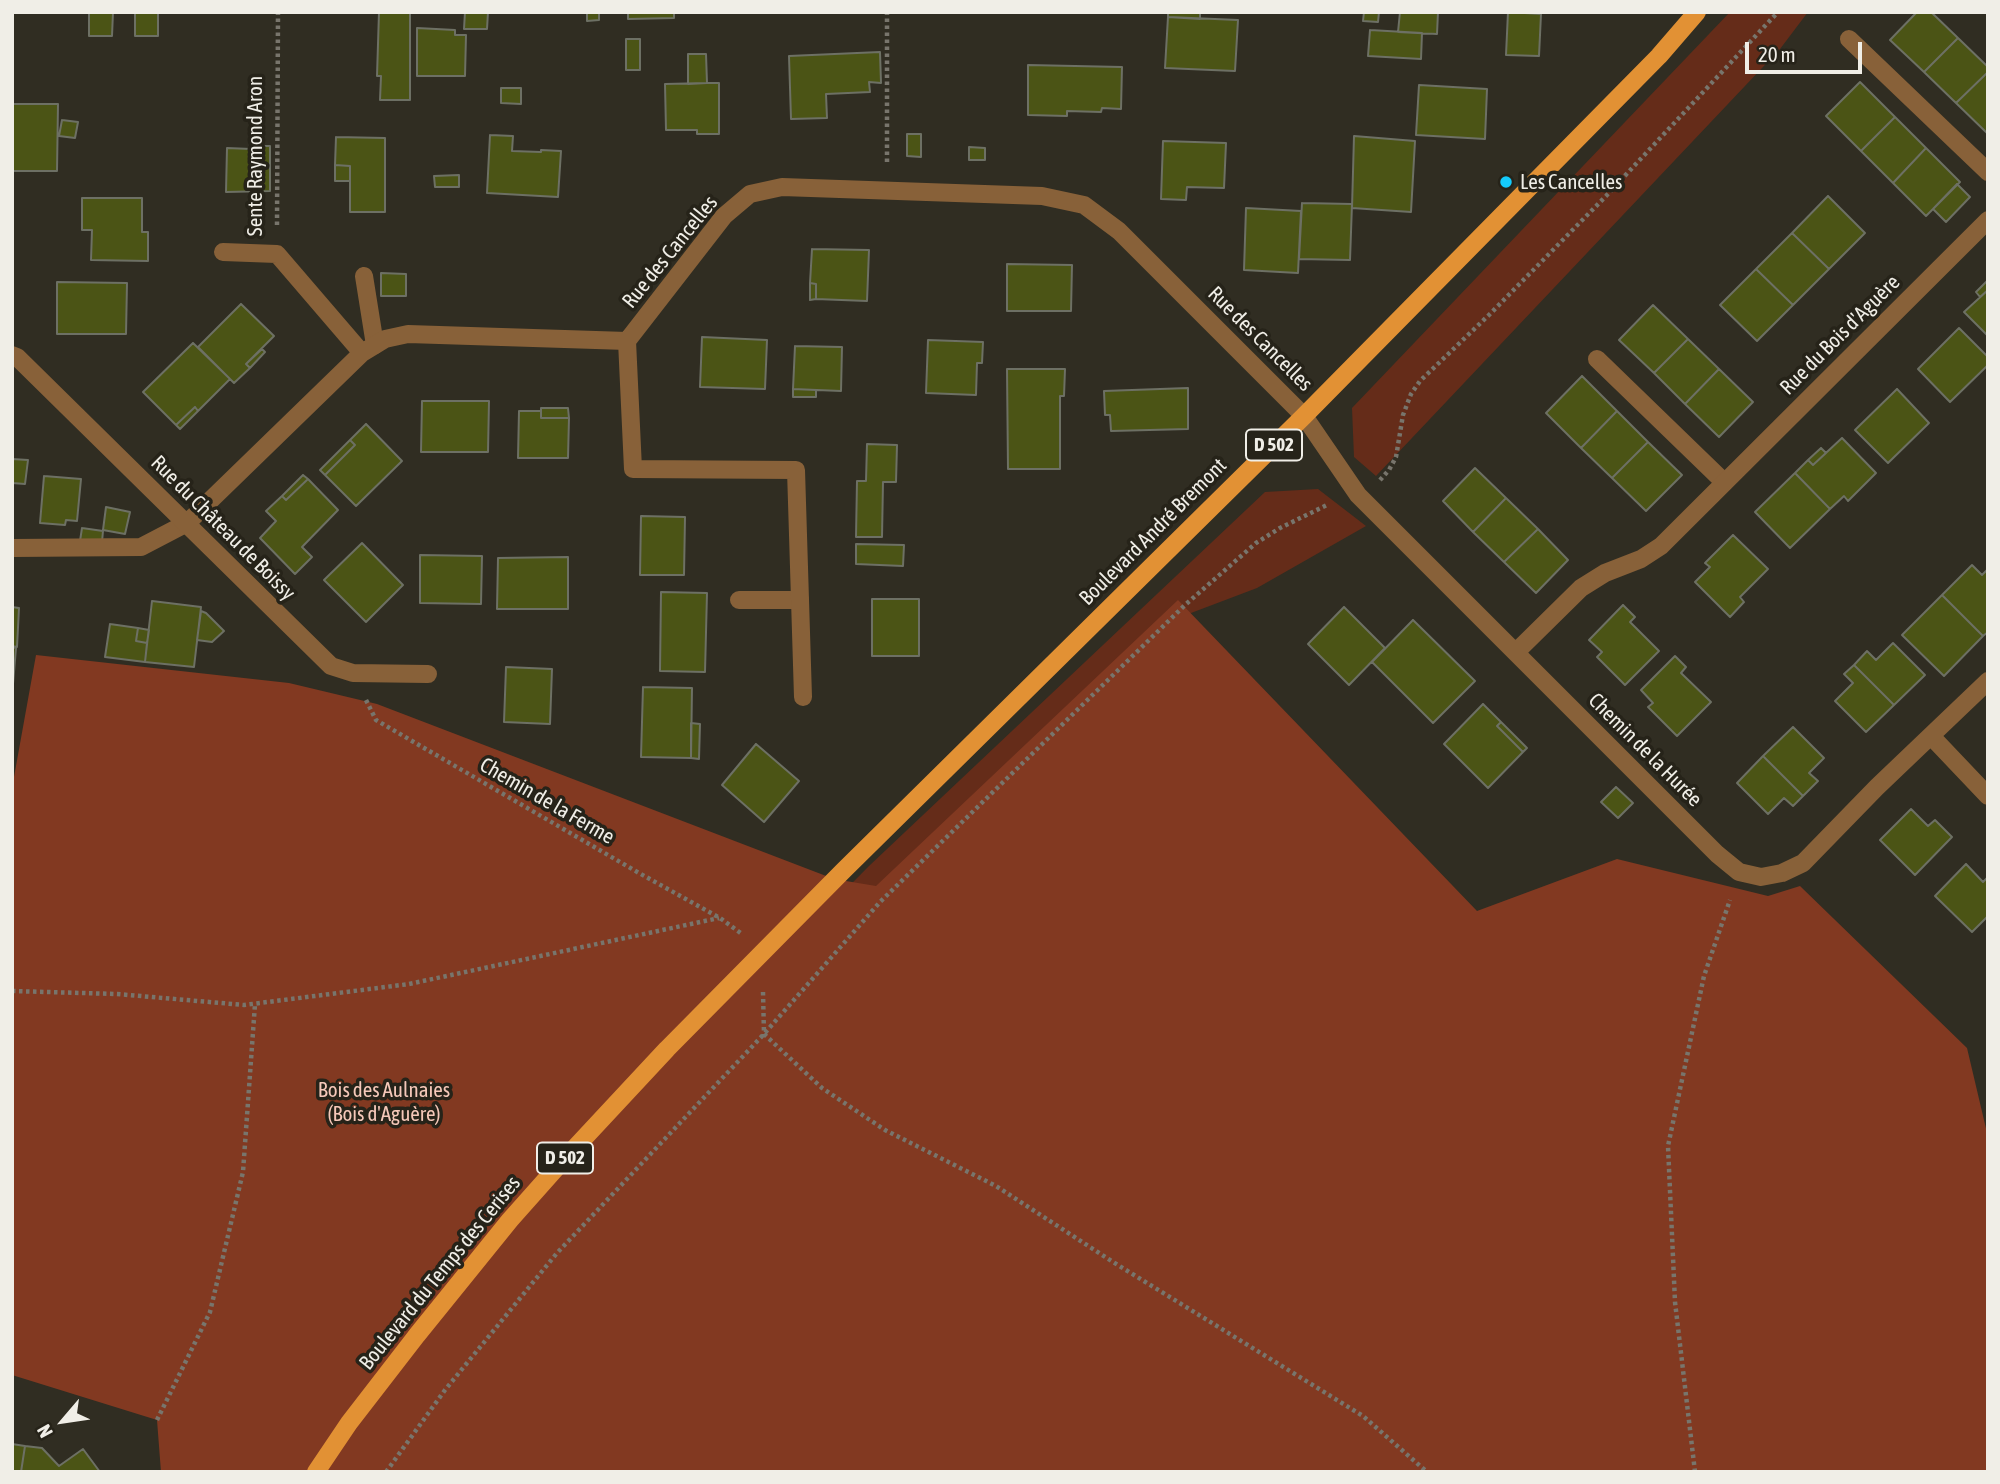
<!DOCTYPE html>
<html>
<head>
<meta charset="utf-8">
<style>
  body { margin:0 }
  #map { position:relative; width:2000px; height:1484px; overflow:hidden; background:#302d22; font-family:"Asap Condensed",sans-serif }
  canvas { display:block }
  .frame { position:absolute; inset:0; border:14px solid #f0eee7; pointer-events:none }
  .north { position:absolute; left:28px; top:1386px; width:70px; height:70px; -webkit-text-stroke:5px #262319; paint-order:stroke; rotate:241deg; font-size:19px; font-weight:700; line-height:28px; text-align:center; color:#f0eee7 }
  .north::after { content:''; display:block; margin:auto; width:24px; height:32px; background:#f0eee7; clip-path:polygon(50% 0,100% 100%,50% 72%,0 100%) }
  .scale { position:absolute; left:1745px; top:42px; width:117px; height:32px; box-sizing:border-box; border:4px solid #f0eee7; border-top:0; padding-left:9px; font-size:21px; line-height:24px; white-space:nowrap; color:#f0eee7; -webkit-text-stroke:5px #262319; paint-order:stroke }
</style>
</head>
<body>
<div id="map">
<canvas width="2000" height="1484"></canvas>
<div class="frame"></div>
<div class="north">N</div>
<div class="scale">20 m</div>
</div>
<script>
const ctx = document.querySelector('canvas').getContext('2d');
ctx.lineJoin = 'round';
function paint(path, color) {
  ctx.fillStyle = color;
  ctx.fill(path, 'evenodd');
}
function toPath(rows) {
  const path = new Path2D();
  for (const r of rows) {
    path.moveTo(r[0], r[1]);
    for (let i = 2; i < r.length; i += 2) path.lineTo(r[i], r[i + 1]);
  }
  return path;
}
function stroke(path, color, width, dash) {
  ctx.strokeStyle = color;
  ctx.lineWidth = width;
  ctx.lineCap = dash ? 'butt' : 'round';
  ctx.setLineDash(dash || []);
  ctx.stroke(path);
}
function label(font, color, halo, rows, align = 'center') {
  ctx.font = font + ' "Asap Condensed",sans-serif';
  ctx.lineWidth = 7;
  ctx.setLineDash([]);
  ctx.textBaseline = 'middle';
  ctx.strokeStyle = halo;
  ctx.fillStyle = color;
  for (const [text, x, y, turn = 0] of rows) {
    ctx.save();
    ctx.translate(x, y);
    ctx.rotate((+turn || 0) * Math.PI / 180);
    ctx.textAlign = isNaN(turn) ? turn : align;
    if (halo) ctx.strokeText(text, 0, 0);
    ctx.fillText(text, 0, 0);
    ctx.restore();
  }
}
const green = toPath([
  [1730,12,1808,12,1780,49,1376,476,1354,457,1352,408],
  [1318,489,1366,526,1257,588,1191,613,333,1472,694,1043,869,866,1265,492]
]);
const forest = toPath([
  [1178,600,1477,911,1617,859,1768,896,1800,886,1967,1048,1988,1137,1988,1472,161,1472,157,1420,12,1375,12,788,36,655,289,683,377,704,834,879,876,886]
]);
const building = toPath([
  [57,12,113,12,112,36,89,36,89,13,57,12],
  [135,12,158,12,158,36,135,36,135,12],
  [379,12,410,12,410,100,380,100,381,76,377,76,379,12],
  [465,12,488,12,487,29,464,29,465,12],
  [587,12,599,12,599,20,587,21,587,12],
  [628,12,674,12,674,18,628,19,628,12],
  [1168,12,1200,12,1200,19,1168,17,1168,12],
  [1364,12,1379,12,1378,22,1363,21,1364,12],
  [1400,12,1438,12,1437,34,1398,32,1400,12],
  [1508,12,1541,14,1539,56,1506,55,1508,12],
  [1917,12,1931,12,1958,38,1924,72,1890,40,1917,12],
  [1168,17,1238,20,1235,71,1165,68,1168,17],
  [417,28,455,30,455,35,466,35,465,76,417,76,417,28],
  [1370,30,1422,33,1421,59,1368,56,1370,30],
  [1958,38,1988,67,1988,72,1956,103,1924,72,1958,38],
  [626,39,640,39,640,70,626,70,626,39],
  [880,52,881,83,869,82,870,92,826,94,827,118,791,119,789,56,880,52],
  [688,54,706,54,707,83,688,84,688,54],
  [1028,65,1122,67,1121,109,1102,108,1101,112,1067,111,1067,116,1028,115,1028,65],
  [1988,72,1988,134,1956,103,1988,72],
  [1860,82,1895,117,1861,151,1826,116,1860,82],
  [707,83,719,83,719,134,697,134,697,130,666,130,665,84,707,83],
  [1419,85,1487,89,1485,139,1416,135,1419,85],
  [501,88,521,88,521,104,501,103,501,88],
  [12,104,58,104,57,171,12,171,12,104],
  [1895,117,1926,148,1893,183,1861,151,1895,117],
  [62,120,78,122,75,138,59,136,62,120],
  [907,134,921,134,921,157,907,156,907,134],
  [490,135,513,136,512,151,541,152,541,150,561,151,558,197,487,193,490,135],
  [1354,136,1415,141,1411,212,1352,208,1354,136],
  [336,137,385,138,385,212,350,212,350,166,335,165,336,137],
  [1163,141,1226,143,1224,188,1187,187,1186,200,1161,199,1163,141],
  [251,146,270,146,270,191,226,192,227,148,251,149,251,146],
  [969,147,985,148,985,160,969,160,969,147],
  [1926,148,1960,182,1926,216,1893,183,1926,148],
  [335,165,350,166,350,181,335,181,335,165],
  [459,175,459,187,435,187,434,176,459,175],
  [1957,184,1970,197,1946,222,1933,209,1957,184],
  [1828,196,1865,233,1829,269,1792,233,1828,196],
  [82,198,142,198,142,232,148,232,148,261,91,260,92,230,82,230,82,198],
  [1302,203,1352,204,1350,260,1299,259,1302,203],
  [1246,208,1301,211,1298,273,1244,270,1246,208],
  [1792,233,1829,269,1793,305,1756,269,1792,233],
  [812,249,869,250,867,301,816,299,816,284,810,283,812,249],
  [1007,264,1072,265,1071,311,1007,311,1007,264],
  [1756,269,1793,305,1757,341,1720,305,1756,269],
  [381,273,406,274,406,296,381,296,381,273],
  [1988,280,1988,290,1980,297,1976,292,1988,280],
  [57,282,127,283,126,334,57,334,57,282],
  [810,283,816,284,816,299,810,300,810,283],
  [1988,290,1988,336,1964,312,1988,290],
  [241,304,274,336,246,364,250,368,234,383,198,347,241,304],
  [1653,305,1688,339,1654,373,1619,340,1653,305],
  [1959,328,1988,357,1988,365,1950,402,1918,369,1959,328],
  [702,337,767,340,765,389,700,387,702,337],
  [1688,339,1719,369,1685,404,1654,373,1688,339],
  [928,340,983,342,982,363,977,363,976,395,926,393,928,340],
  [193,343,230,379,198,411,195,407,176,425,143,392,193,343],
  [795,346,842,347,841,391,793,389,795,346],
  [262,349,265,352,250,368,246,364,262,349],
  [1007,369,1065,369,1064,396,1060,396,1060,469,1008,469,1007,369],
  [1719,369,1753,402,1719,437,1685,404,1719,369],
  [1582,376,1617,411,1581,448,1546,413,1582,376],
  [1188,388,1188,429,1111,431,1110,415,1105,415,1104,391,1188,388],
  [793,389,816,390,816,397,793,397,793,389],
  [1897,389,1929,423,1888,463,1855,430,1897,389],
  [422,401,489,401,488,452,421,452,422,401],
  [195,407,198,411,180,429,176,425,195,407],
  [541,408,568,408,569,418,541,418,541,408],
  [519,411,541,411,541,418,569,418,568,458,518,458,519,411],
  [1617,411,1648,442,1612,478,1581,448,1617,411],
  [366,424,402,461,356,506,325,475,355,445,350,440,366,424],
  [1842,438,1876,473,1848,501,1844,496,1830,509,1795,473,1808,460,1813,465,1842,438],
  [350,440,355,445,325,475,320,470,350,440],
  [1648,442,1682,475,1646,511,1612,478,1648,442],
  [867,444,897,445,896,482,883,482,882,537,856,537,857,481,866,481,867,444],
  [1821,448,1826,453,1813,465,1808,460,1821,448],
  [12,459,28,460,25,484,12,483,12,459],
  [1475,468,1506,498,1473,532,1443,501,1475,468],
  [1795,473,1830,509,1790,548,1755,512,1795,473],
  [303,475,308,479,286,500,282,496,303,475],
  [44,476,81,479,77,521,66,520,65,525,40,523,44,476],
  [308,479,338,510,302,547,312,557,295,574,260,538,276,521,266,511,282,496,286,500,308,479],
  [1506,498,1538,529,1504,562,1473,532,1506,498],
  [106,507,130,512,125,534,103,530,106,507],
  [641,516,685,517,684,575,640,575,641,516],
  [82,528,103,531,102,542,80,541,82,528],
  [1538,529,1568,560,1536,593,1504,562,1538,529],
  [1733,535,1768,569,1740,597,1744,602,1730,617,1695,582,1710,567,1705,563,1733,535],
  [362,543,403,585,366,622,324,580,362,543],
  [856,544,904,545,903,566,856,564,856,544],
  [420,555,482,556,481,604,420,603,420,555],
  [568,557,568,609,497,609,498,558,568,557],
  [1972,565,1982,575,1988,569,1988,632,1983,636,1942,595,1972,565],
  [661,592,707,593,705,672,660,671,661,592],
  [1942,595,1983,636,1944,676,1902,635,1942,595],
  [872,599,919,599,919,656,872,656,872,599],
  [152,601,201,607,194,667,145,662,152,601],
  [1623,605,1635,617,1630,622,1659,651,1625,685,1597,657,1602,652,1589,640,1623,605],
  [12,607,19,608,17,647,12,646,12,607],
  [1344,607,1385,648,1349,685,1308,644,1344,607],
  [201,611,206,613,224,631,212,642,197,640,201,611],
  [1413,620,1475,681,1433,723,1372,662,1413,620],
  [110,624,138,628,136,641,147,643,145,662,105,657,110,624],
  [138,628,149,630,147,643,136,641,138,628],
  [1893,643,1925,675,1894,705,1854,665,1867,651,1876,660,1893,643],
  [12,647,16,648,12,696,12,647],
  [1675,656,1686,667,1681,673,1711,702,1677,736,1648,707,1653,703,1641,690,1675,656],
  [1854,665,1894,705,1866,732,1835,701,1853,683,1844,674,1854,665],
  [506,667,552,669,550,724,504,722,506,667],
  [643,687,692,688,691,758,641,757,643,687],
  [1483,704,1501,722,1497,726,1523,752,1488,788,1444,744,1483,704],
  [1501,722,1527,748,1523,752,1497,726,1501,722],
  [691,723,700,724,699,759,691,758,691,723],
  [1793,727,1824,758,1809,773,1818,781,1803,796,1763,756,1793,727],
  [756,744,799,781,764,822,722,785,756,744],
  [1763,756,1803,796,1793,806,1784,798,1768,814,1737,783,1763,756],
  [1616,787,1633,803,1618,818,1601,802,1616,787],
  [1911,809,1928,826,1935,820,1952,837,1915,875,1880,840,1911,809],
  [1966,864,1983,882,1988,877,1988,916,1972,932,1935,896,1966,864],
  [12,1444,25,1446,21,1472,12,1472,12,1444],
  [25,1446,42,1448,59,1466,83,1449,100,1472,21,1472,25,1446]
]);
const path = toPath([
  [887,162,887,12],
  [277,225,278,12],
  [1380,480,1389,470,1396,457,1403,415,1411,394,1420,381,1491,313,1606,196,1778,12],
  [366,700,376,720,639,873,720,918,742,934],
  [12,991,117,994,244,1005,409,984,719,918],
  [763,992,764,1034,822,1088,885,1130,996,1186,1113,1262,1363,1416,1427,1472],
  [157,1420,210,1312,243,1172,255,1004],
  [386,1472,445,1390,557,1253,764,1034,880,902,1185,605,1256,543,1280,528,1329,504],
  [1695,1472,1675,1302,1668,1146,1704,976,1730,900]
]);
const service = toPath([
  [1849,39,1988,172],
  [364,276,375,345],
  [1597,359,1724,482],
  [12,548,141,547,187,523],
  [739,600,800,600]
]);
const minor = toPath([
  [223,252,277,254,362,353],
  [627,341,633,469,796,470,803,697],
  [12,355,17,357,331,666,353,673,428,674],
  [187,523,362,353,385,339,408,334,627,341,724,216,750,194,782,187,1042,196,1084,205,1119,231,1304,416,1358,495,1717,854,1739,872,1761,877,1782,873,1803,863,1877,787,1988,681],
  [1516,652,1581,588,1605,573,1641,559,1661,546,1988,220],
  [1931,736,1988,796]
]);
const primary = toPath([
  [316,1472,349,1423,417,1335,510,1220,558,1166,667,1049,844,870,1304,416,1659,56,1697,12]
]);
const markers = [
  [1506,182,7,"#14cafb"]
];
const shields = [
  [1274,445,56],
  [565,1158,56]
];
const shieldNames = [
  ["D 502",1274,445],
  ["D 502",565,1158]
];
const streetNames = [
  ["Sente Raymond Aron",255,156,-90],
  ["Rue des Cancelles",670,252,-51],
  ["Rue du Bois d'Aguère",1840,335,-45],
  ["Rue des Cancelles",1260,339,45],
  ["Rue du Château de Boissy",223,528,45],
  ["Boulevard André Bremont",1153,532,-45],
  ["Chemin de la Hurée",1645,750,45],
  ["Chemin de la Ferme",547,801,30],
  ["Boulevard du Temps des Cerises",440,1273,-51]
];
const poiNames = [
  ["Les Cancelles",1520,182]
];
const parkNames = [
  ["Bois des Aulnaies",384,1090],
  ["(Bois d'Aguère)",384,1114]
];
paint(green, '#652c19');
paint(forest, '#823921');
paint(building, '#4b5415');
stroke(building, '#6d7064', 2);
stroke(path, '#78756c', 4.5, [3.5, 3.5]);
stroke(service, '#886139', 18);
stroke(minor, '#886139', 18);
stroke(primary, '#e29134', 18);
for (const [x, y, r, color] of markers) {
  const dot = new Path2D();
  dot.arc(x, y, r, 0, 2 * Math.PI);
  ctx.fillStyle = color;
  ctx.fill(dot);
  stroke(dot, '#262319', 2.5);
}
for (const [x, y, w] of shields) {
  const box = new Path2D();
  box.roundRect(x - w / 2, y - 15.5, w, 31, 5);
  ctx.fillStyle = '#262319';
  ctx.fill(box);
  stroke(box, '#f0eee7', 2);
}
label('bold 19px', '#f0eee7', null, shieldNames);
label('21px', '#f0eee7', '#262319', streetNames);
label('21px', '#f0eee7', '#262319', poiNames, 'left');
label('21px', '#f5c8b9', '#262319', parkNames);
</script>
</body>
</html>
